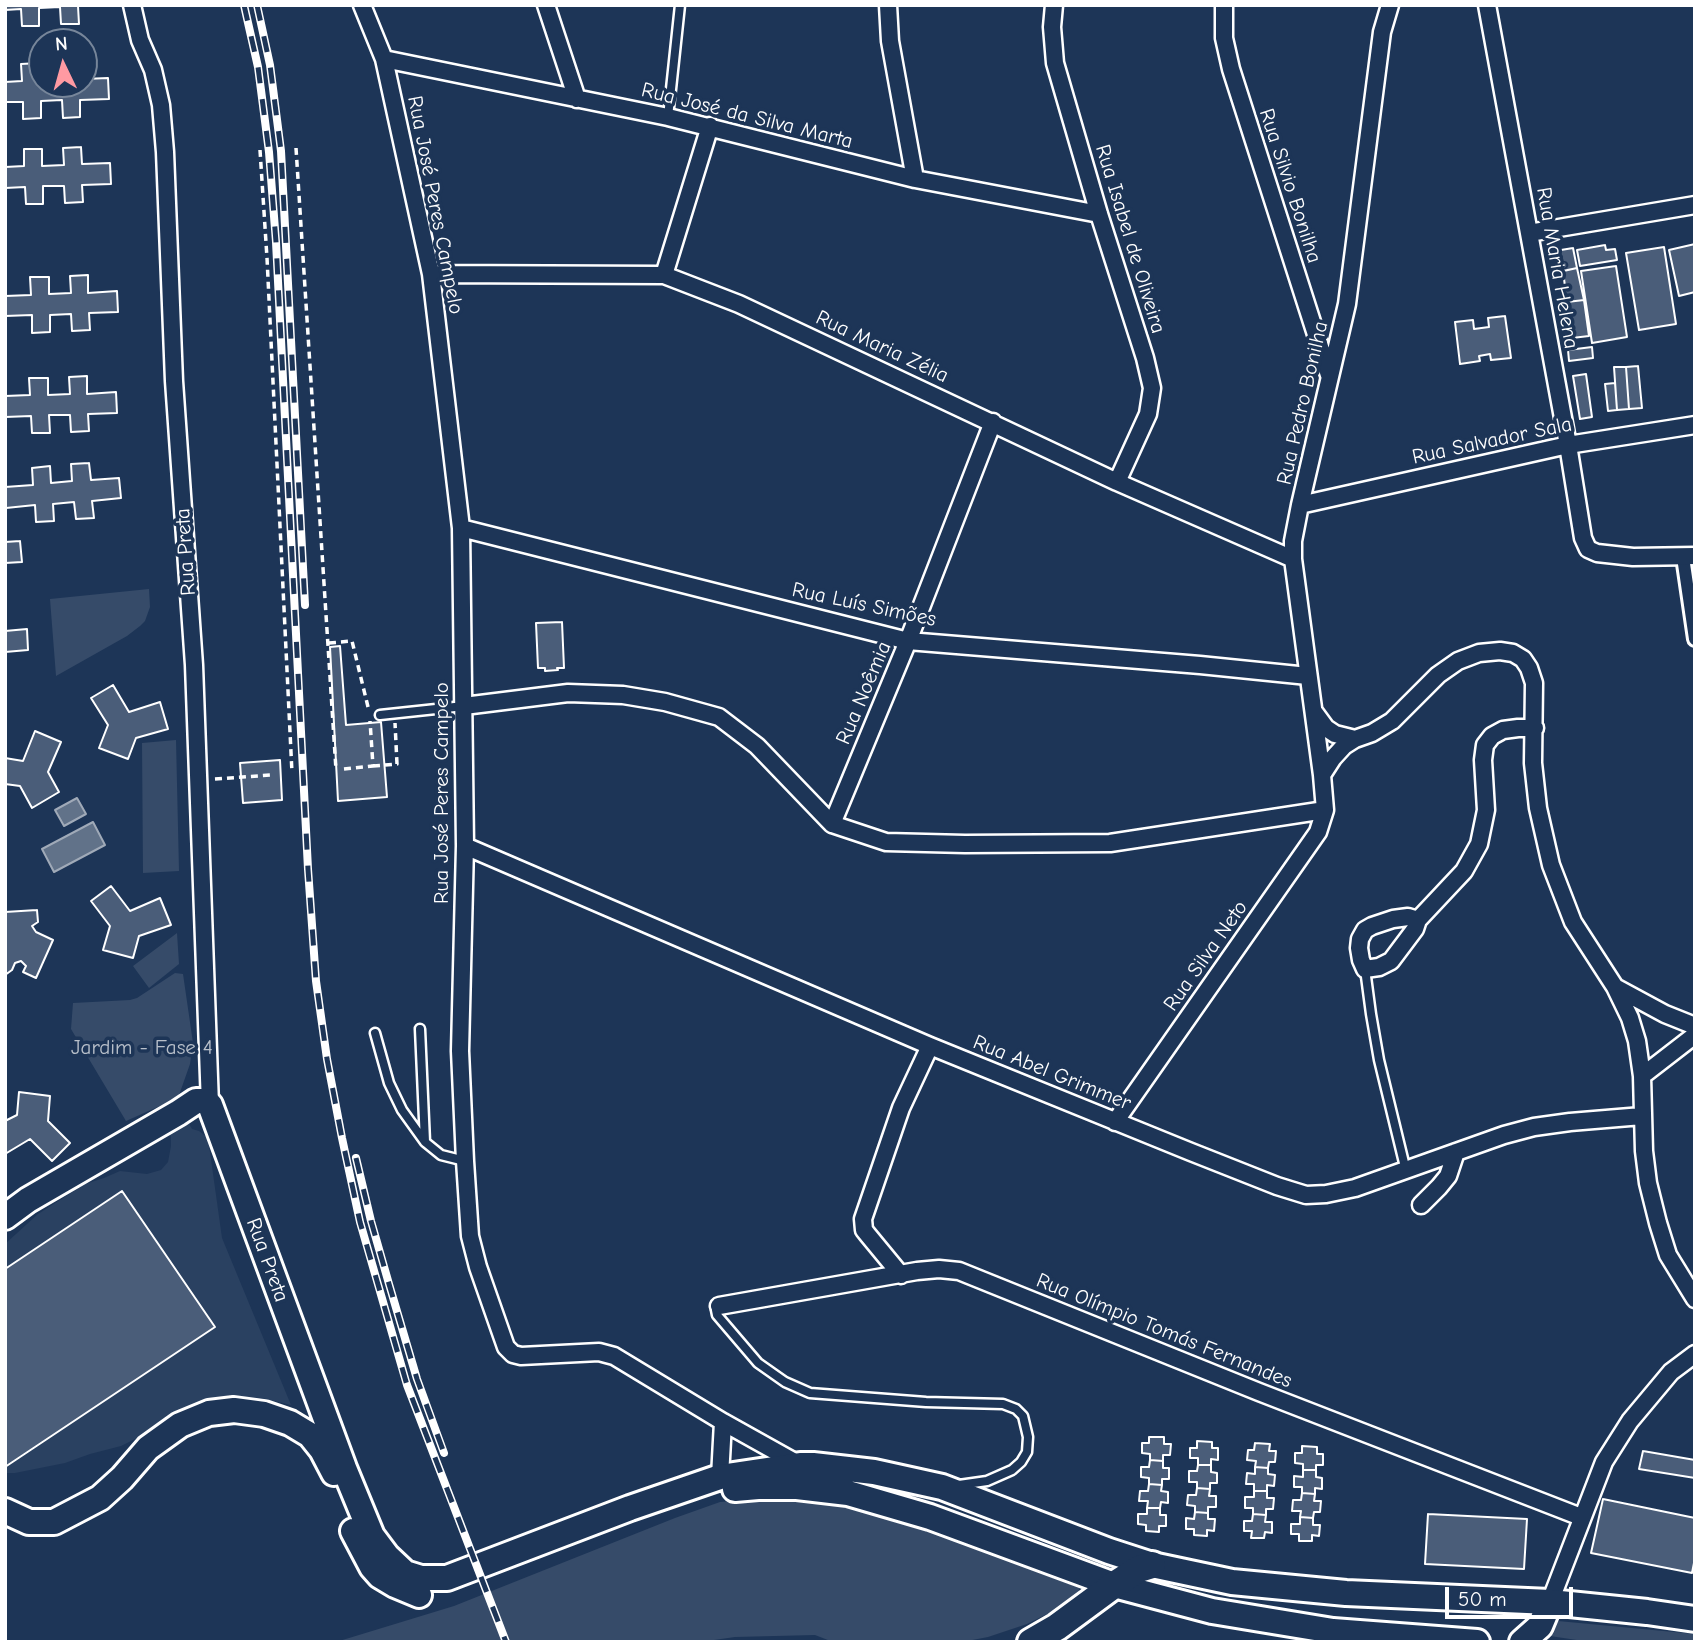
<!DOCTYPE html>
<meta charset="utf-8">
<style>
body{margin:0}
#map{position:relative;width:1700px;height:1647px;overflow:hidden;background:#1d3557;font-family:"Comic Neue",sans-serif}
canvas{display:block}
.frame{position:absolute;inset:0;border:7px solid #fff;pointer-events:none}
.north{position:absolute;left:28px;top:28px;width:70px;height:70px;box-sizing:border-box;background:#1d3557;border:2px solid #77869a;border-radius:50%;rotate:355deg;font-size:19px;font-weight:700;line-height:28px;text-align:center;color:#fff}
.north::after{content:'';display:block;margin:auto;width:24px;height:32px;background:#ff9aa2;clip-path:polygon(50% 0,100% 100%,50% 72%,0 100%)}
.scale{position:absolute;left:1445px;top:1587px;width:128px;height:32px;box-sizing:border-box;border:4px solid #fff;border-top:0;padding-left:9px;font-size:21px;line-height:24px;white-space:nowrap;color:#fff;-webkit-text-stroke:5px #1d3557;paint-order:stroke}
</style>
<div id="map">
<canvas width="1700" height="1647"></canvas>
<div class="frame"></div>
<div class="north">N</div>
<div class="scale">50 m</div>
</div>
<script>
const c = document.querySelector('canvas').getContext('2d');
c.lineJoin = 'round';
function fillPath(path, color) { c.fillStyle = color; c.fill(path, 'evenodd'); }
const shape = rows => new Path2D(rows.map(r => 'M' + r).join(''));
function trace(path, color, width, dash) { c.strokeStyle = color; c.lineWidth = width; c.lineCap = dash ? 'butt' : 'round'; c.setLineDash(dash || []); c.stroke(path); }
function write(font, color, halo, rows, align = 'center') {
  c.font = font + ' "Comic Neue",sans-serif'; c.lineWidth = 7; c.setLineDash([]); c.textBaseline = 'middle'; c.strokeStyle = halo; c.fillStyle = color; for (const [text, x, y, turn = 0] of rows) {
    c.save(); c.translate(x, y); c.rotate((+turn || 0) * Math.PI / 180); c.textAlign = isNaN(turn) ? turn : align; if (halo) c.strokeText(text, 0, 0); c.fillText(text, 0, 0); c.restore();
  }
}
const built = shape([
 [186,1118,192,1129,199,1131,208,1138,222,1238,291,1405,262,1398,227,1396,202,1401,170,1416,139,1437,121,1446,90,1454,65,1463,15,1473,5,1473,5,1244,38,1214,85,1184,104,1178,120,1171,147,1174,161,1170,168,1162,171,1146,171,1137,167,1127]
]);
const green = shape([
 [149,589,150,607,145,621,140,626,127,636,56,676,50,599],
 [176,740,179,871,143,873,142,743],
 [177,933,179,964,149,988,133,966],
 [175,973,183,974,193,1043,190,1064,178,1098,126,1121,71,1029,73,1003,130,1000,137,998],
 [783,1497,836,1501,879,1510,1079,1588,1079,1598,1027,1624,988,1637,962,1642,833,1642,815,1635,735,1637,700,1642,336,1642,454,1606,675,1518,720,1502],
 [1558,1621,1695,1634,1695,1642,1590,1642,1550,1636,1551,1625]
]);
const water = shape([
 [77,798,86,814,64,826,55,810,77,798],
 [93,822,105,845,54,872,42,849,93,822]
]);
const building = shape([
 [5,5,100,5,78,6,79,24,61,24,60,7,39,8,39,26,22,26,21,9,5,10,5,5],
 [39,63,40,80,42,80,42,84,84,84,84,79,108,78,109,99,80,100,80,117,63,118,62,100,41,101,41,118,23,119,23,102,5,102,5,82,22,81,21,64,39,63],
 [81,147,82,164,110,163,111,184,82,185,83,202,65,203,64,186,43,186,43,204,26,204,25,187,5,188,5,167,24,166,24,149,42,149,42,166,64,165,63,148,81,147],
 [1695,244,1695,292,1679,296,1669,250,1695,244],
 [1605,245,1606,250,1615,249,1617,260,1580,266,1577,250,1605,245],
 [1664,247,1676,324,1639,330,1626,253,1664,247],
 [1573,248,1577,268,1559,272,1555,251,1573,248],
 [1616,266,1627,337,1592,343,1581,271,1616,266],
 [1577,268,1584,300,1567,302,1563,271,1577,268],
 [88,275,88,293,117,291,118,312,89,313,90,330,72,331,71,314,50,315,50,332,32,333,32,315,5,316,5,296,31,295,30,277,49,277,49,294,71,293,70,276,88,275],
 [1584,300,1589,336,1572,338,1567,302,1584,300],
 [1505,316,1511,358,1491,360,1490,354,1479,356,1480,361,1460,364,1455,322,1473,320,1474,329,1489,327,1488,318,1505,316],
 [1592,347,1593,358,1569,361,1568,350,1592,347],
 [1638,366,1642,408,1629,409,1626,367,1638,366],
 [1614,367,1626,367,1629,409,1617,410,1614,367],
 [1586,374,1592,417,1580,419,1573,376,1586,374],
 [87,376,87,394,116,392,117,413,88,414,89,431,71,432,70,415,49,415,50,433,32,433,31,416,5,417,5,396,30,395,29,378,48,378,48,395,70,394,69,377,87,376],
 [1615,383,1617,410,1608,411,1605,384,1615,383],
 [89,463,91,480,119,478,121,498,92,501,94,518,76,519,74,502,53,504,54,521,36,522,35,505,6,508,5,487,33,485,32,468,50,466,51,483,72,481,71,464,89,463],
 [20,541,22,562,5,563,5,542,20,541],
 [562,622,564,668,557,668,558,670,545,671,545,668,538,668,536,623,562,622],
 [27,629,28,650,5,652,5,631,27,629],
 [340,646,346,725,381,722,387,797,338,801,330,647,340,646],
 [113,685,129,712,160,702,168,729,136,738,128,759,99,748,108,725,91,698,113,685],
 [35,731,61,742,48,772,59,792,32,808,20,786,5,784,5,758,23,761,35,731],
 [280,760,282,800,243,803,240,763,280,760],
 [111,886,130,911,160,898,171,925,139,936,133,958,103,950,110,926,91,901,111,886],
 [37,910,38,922,32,926,36,932,53,940,36,978,23,972,26,966,21,961,15,963,12,970,5,975,5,912,37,910],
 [19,1092,50,1096,48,1121,70,1143,52,1161,30,1139,5,1154,5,1121,17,1115,19,1092],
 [122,1191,215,1327,5,1467,5,1269,122,1191],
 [1149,1437,1164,1437,1164,1444,1171,1444,1170,1455,1163,1455,1163,1461,1150,1460,1150,1454,1142,1453,1142,1443,1149,1443,1149,1437],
 [1197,1441,1212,1442,1212,1448,1218,1448,1218,1460,1211,1459,1211,1465,1198,1465,1198,1458,1190,1458,1190,1448,1197,1448,1197,1441],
 [1255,1443,1270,1444,1269,1451,1276,1451,1275,1462,1269,1462,1268,1468,1255,1467,1256,1461,1247,1460,1248,1450,1254,1450,1255,1443],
 [1302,1446,1317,1447,1317,1454,1323,1454,1323,1465,1316,1465,1316,1470,1303,1470,1303,1464,1295,1463,1295,1453,1302,1453,1302,1446],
 [1643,1451,1695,1460,1695,1478,1639,1469,1643,1451],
 [1150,1460,1163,1461,1163,1468,1169,1468,1169,1479,1162,1479,1162,1485,1149,1484,1149,1478,1141,1477,1141,1467,1149,1467,1150,1460],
 [1198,1465,1211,1465,1211,1472,1217,1473,1217,1483,1210,1483,1210,1489,1197,1488,1197,1482,1189,1482,1189,1471,1197,1471,1198,1465],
 [1255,1467,1268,1468,1268,1474,1275,1475,1274,1486,1267,1485,1267,1491,1254,1491,1254,1484,1246,1484,1247,1473,1255,1474,1255,1467],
 [1303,1470,1316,1470,1316,1477,1322,1478,1322,1489,1315,1488,1315,1494,1302,1493,1302,1487,1294,1487,1294,1476,1303,1477,1303,1470],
 [1149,1484,1162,1485,1161,1491,1168,1492,1168,1503,1161,1502,1160,1508,1147,1508,1148,1501,1139,1501,1140,1491,1148,1491,1149,1484],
 [1197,1488,1210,1489,1209,1496,1216,1496,1216,1507,1208,1507,1208,1513,1195,1512,1195,1506,1187,1505,1188,1495,1196,1495,1197,1488],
 [1254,1491,1267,1491,1267,1498,1274,1498,1273,1509,1266,1509,1266,1515,1253,1514,1253,1508,1245,1508,1245,1497,1254,1497,1254,1491],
 [1302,1493,1315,1494,1314,1501,1321,1501,1320,1512,1314,1512,1313,1518,1300,1517,1301,1511,1292,1511,1293,1500,1301,1500,1302,1493],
 [1603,1499,1695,1518,1695,1558,1692,1573,1591,1553,1603,1499],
 [1147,1508,1160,1508,1160,1515,1166,1515,1166,1526,1159,1526,1159,1532,1146,1531,1146,1525,1138,1524,1138,1514,1147,1514,1147,1508],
 [1195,1512,1208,1513,1208,1519,1215,1519,1214,1531,1207,1530,1207,1536,1194,1535,1194,1529,1186,1529,1186,1518,1194,1519,1195,1512],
 [1253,1514,1266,1515,1265,1522,1272,1522,1272,1533,1265,1532,1264,1538,1251,1538,1252,1531,1244,1531,1244,1521,1252,1521,1253,1514],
 [1428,1514,1527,1519,1524,1569,1425,1564,1428,1514],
 [1300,1517,1313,1518,1313,1525,1320,1525,1319,1536,1312,1535,1312,1541,1299,1541,1299,1534,1291,1534,1291,1524,1300,1524,1300,1517]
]);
const path = shape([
 [296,148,336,770],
 [260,150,267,258,292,773],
 [329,643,352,641,369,711],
 [373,766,397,764,395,723],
 [344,769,373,766,370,721],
 [215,779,271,775]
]);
const service = shape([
 [668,117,680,5],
 [380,715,464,706],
 [1365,969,1371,1014,1379,1060,1406,1171],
 [420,1029,425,1142,441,1155,465,1161],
 [375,1033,389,1083,402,1110,425,1142],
 [719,1306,716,1310,717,1315,758,1363,785,1382,810,1393,926,1402,1003,1404,1016,1409,1023,1416,1028,1437,1027,1452,1021,1462,1012,1470,987,1481,959,1485]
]);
const pedestrian = shape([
 [1683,557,1695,639]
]);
const minor = shape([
 [132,5,140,40,153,70,161,105,165,152,174,381,194,665,210,1105],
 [362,5,384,59,431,274,461,528,465,846,460,1051,465,1161,470,1236,478,1267,506,1347,513,1354,521,1356,599,1352,614,1356,723,1422,800,1465],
 [546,5,577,99],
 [888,5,890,41,915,179],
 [1054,5,1052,27,1055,63,1099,214,1145,358,1152,388,1148,414,1117,482],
 [1224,5,1224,38,1231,69,1329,375],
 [1487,5,1568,445,1583,538,1588,549,1597,553,1633,557,1695,556],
 [384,59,668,117,915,179,1099,214],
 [1529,233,1695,205],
 [431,274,664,275,739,304,1117,482,1293,559],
 [664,275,710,126],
 [1300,505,1568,445,1695,425],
 [461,528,908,641,1200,665,1308,676],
 [464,706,568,693,623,695,665,702,719,717,757,746,832,824,886,842,965,844,1110,843,1325,810],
 [1315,713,1326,728,1335,734,1355,739],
 [1322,775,1333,758,1344,746,1355,739,1372,733,1392,721,1438,675,1458,661,1479,653,1500,651,1513,653,1523,659,1529,668,1534,683,1533,763,1538,808,1551,865,1573,922,1615,987,1630,1018,1637,1041,1642,1076,1644,1151,1648,1183,1658,1223,1668,1255,1695,1299],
 [832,824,908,641,993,422],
 [465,846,930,1046,1191,1152,1277,1186,1306,1195,1326,1194,1355,1188,1504,1135,1534,1127,1570,1122,1642,1116],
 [1418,920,1408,917,1393,919,1372,926,1365,930,1360,939,1359,948,1361,960,1365,969,1379,967,1391,961,1415,929,1418,920,1464,871,1479,844,1486,810,1483,760,1485,745,1492,736,1503,730,1518,728,1535,728],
 [1615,987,1665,1014,1695,1026],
 [1642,1076,1695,1035],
 [1115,1122,1318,832,1325,810,1322,775,1293,559,1293,541,1300,505,1347,304,1382,32,1390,5],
 [1421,1205,1439,1187,1448,1176,1456,1152],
 [901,1275,868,1235,864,1230,863,1219,901,1108,930,1046],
 [719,1306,917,1271,939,1269,959,1271,1259,1392,1581,1517],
 [720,1477,723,1422],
 [1550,1602,1604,1462,1630,1421,1671,1372,1695,1354]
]);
const primary = shape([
 [5,1217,28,1200,178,1113,196,1101,206,1101,210,1105,344,1468,372,1536,387,1556,405,1573,421,1578,447,1578,630,1508,720,1477,800,1465,813,1465,874,1472,942,1487,1109,1551,1152,1565,1232,1582,1346,1593,1550,1602,1647,1612,1695,1619],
 [735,1489,758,1487,797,1487,848,1493,930,1517,1114,1585,1212,1611,1333,1631,1477,1642],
 [5,1511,29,1522,54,1522,100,1498,122,1478,148,1448,180,1425,209,1413,234,1410,264,1414,290,1423,310,1435,322,1450,334,1473],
 [353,1531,372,1567,380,1576,395,1585,419,1595],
 [1522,1642,1540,1626,1550,1602]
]);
const trunk = shape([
 [1031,1642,1057,1627,1114,1585,1139,1569,1152,1565]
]);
const rail = shape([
 [244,5,258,67,269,152,276,242,308,869,316,981,327,1059,342,1138,360,1222,407,1385,506,1642],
 [257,5,270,65,281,151,305,605],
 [356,1158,371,1221,389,1284,417,1379,444,1453]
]);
const streetNames = [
 ["Rua José da Silva Marta",747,116,14],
 ["Rua Silvio Bonilha",1290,186,72],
 ["Rua José Peres Campelo",435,205,79],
 ["Rua Isabel de Oliveira",1130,239,73],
 ["Rua Maria Helena",1557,268,80],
 ["Rua Maria Zélia",882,347,25],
 ["Rua Pedro Bonilha",1303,403,-77],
 ["Rua Salvador Sala",1492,441,-12],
 ["Rua Preta",186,552,-94],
 ["Rua Luís Simões",864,605,12],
 ["Rua Noêmia",864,693,-67],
 ["Rua José Peres Campelo",442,793,-90],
 ["Rua Silva Neto",1206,956,-55],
 ["Rua Abel Grimmer",1052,1073,22],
 ["Rua Preta",267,1260,70],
 ["Rua Olímpio Tomás Fernandes",1164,1331,22]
];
const parkNames = [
 ["Jardim - Fase 4",142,1048]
];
fillPath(built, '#2a4161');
fillPath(green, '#364b69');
fillPath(water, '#617289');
trace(water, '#a0aab8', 2);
fillPath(building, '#4a5d79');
trace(building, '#fff', 2);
trace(service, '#fff', 13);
trace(pedestrian, '#fff', 18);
trace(minor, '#fff', 21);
trace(primary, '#fff', 30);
trace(trunk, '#fff', 32);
trace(path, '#fff', 3.5, [7, 5]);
trace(service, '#1d3557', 8);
trace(pedestrian, '#1d3557', 12);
trace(minor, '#1d3557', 16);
trace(primary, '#1d3557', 24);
trace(trunk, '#1d3557', 26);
trace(rail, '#fff', 8);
trace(rail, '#1d3557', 5, [16]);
write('21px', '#fff', '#1d3557', streetNames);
write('21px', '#b9c0ca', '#1d3557', parkNames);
</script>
